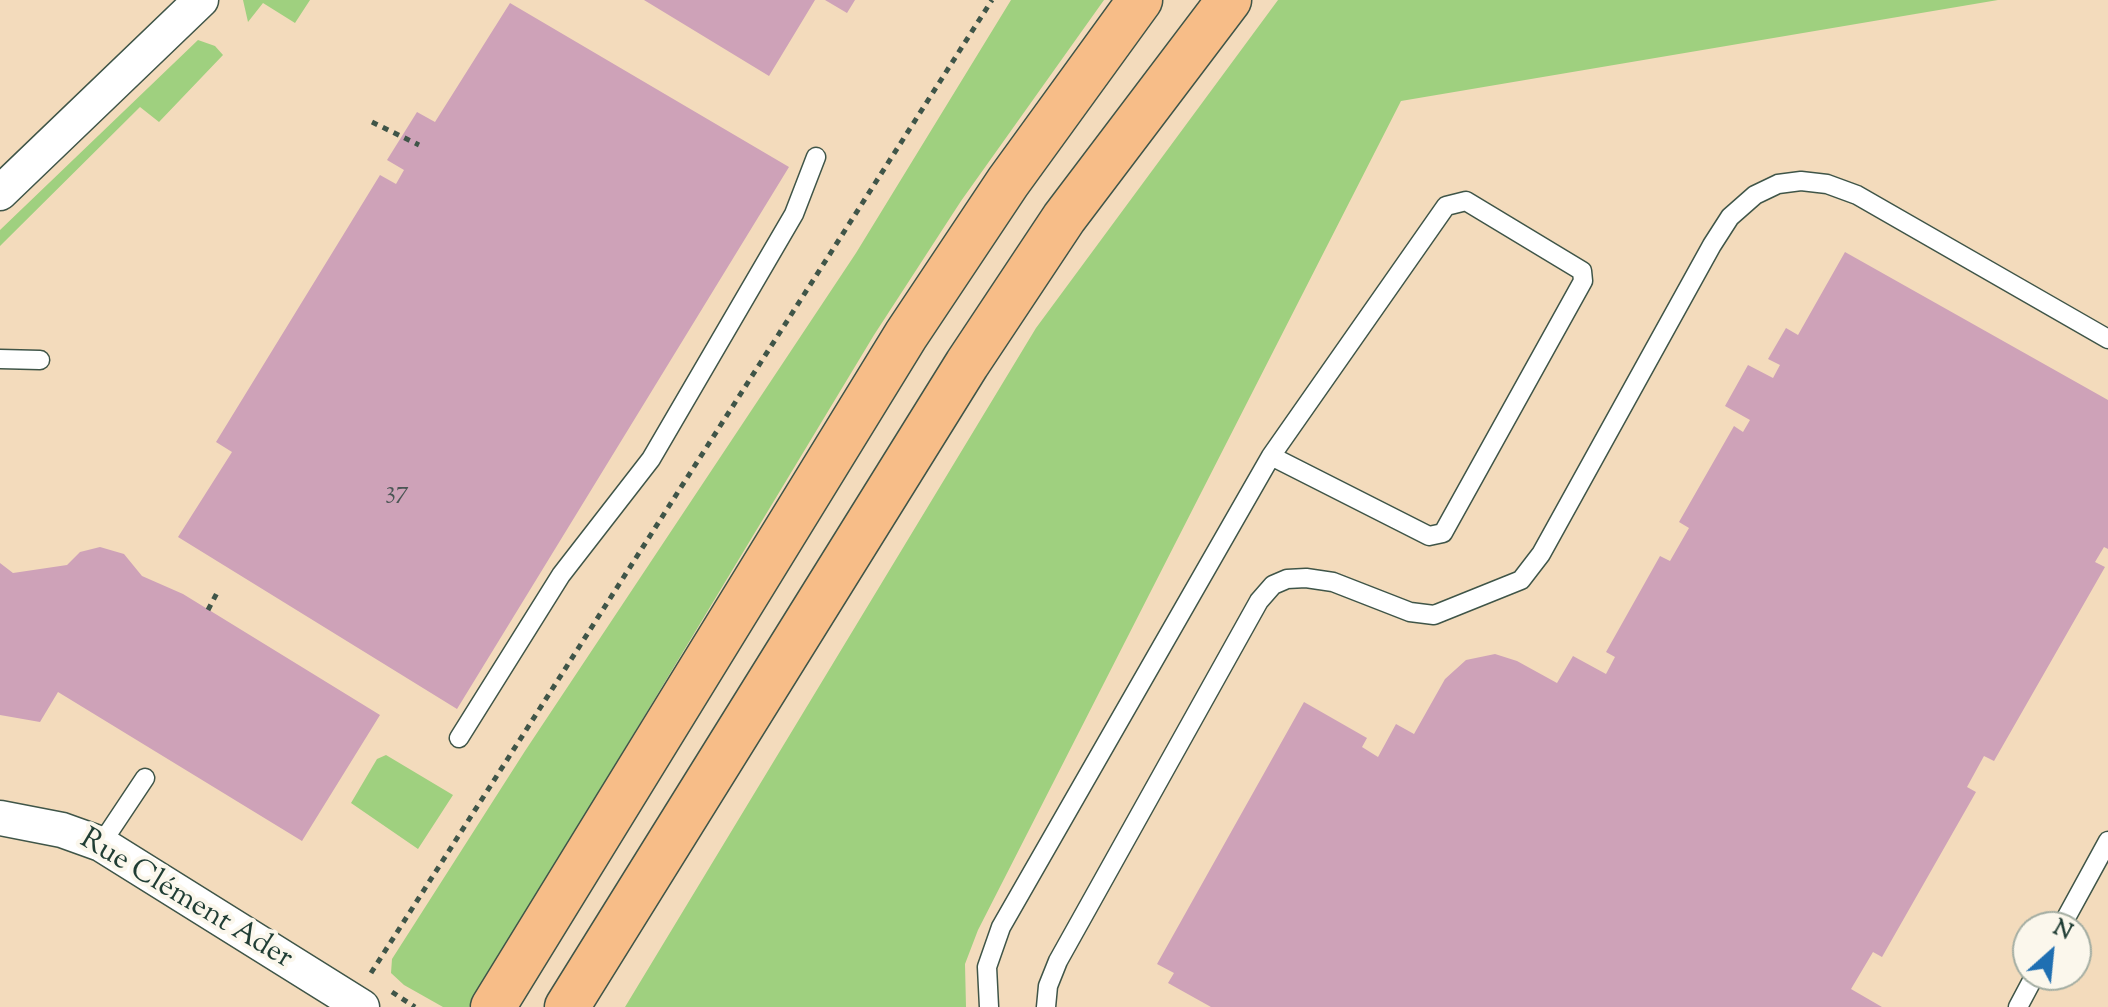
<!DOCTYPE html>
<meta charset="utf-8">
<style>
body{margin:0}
#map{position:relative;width:2108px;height:1007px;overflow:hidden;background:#f3dbbc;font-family:"Sorts Mill Goudy",serif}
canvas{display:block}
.north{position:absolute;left:2012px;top:911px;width:80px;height:80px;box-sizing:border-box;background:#fbf7ec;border:2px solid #a3ada2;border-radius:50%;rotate:27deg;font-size:22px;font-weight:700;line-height:32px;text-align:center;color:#1f3d34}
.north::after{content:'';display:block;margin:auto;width:28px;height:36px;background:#1f6fb2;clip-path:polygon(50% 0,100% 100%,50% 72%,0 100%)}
</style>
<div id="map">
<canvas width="2108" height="1007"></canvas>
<div class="north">N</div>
</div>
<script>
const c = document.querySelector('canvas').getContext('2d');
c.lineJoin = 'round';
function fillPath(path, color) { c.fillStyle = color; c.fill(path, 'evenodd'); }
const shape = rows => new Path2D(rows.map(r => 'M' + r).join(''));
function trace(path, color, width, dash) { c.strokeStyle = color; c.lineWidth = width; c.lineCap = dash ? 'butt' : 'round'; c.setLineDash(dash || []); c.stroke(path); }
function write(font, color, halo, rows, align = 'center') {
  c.font = font + ' "Sorts Mill Goudy",serif'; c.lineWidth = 8; c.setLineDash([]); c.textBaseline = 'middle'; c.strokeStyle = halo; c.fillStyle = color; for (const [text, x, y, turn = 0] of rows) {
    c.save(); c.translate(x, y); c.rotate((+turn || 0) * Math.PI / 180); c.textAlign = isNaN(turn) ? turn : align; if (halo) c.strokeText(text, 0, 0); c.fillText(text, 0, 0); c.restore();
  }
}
const green = shape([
 [243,0,310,0,295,23,263,3,248,22],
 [1011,0,1104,0,961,201,874,335,469,1007,443,1007,404,985,391,973,392,959,525,751,856,253],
 [1278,0,1998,0,1401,101,978,930,965,964,966,1007,625,1007,1036,328],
 [198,40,215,46,223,55,159,122,140,107,0,246,0,230],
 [386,755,453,795,418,849,351,803,377,759]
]);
const building = shape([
 [644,0,815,0,769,76],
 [825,0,855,0,847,13],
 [510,3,789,167,457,709,178,537,232,452,216,442,380,175,396,184,404,170,387,160,417,112,435,122],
 [1845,252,2108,400,2108,549,2104,547,2095,562,2105,567,1994,761,1984,756,1967,787,1976,792,1882,957,1873,952,1851,989,1882,1007,1211,1007,1168,983,1174,973,1157,964,1304,702,1367,738,1362,747,1378,757,1396,724,1414,734,1445,679,1466,660,1495,654,1517,661,1557,683,1573,656,1606,674,1615,657,1606,652,1660,556,1670,561,1689,528,1679,522,1734,426,1743,432,1750,420,1725,406,1748,365,1773,378,1780,365,1768,359,1786,328,1798,335],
 [100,547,124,554,142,576,183,594,380,715,302,841,58,692,40,722,0,715,0,563,13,573,67,565,80,552]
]);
const path = shape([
 [372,122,419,145],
 [208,610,219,589],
 [371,973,992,0],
 [392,992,415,1007]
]);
const lane = shape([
 [0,359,40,360],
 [459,738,561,575,651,459,794,214,816,157],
 [101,844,145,778],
 [2061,927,2108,841],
 [989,1007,987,967,1001,927,1271,456,1446,206,1466,201,1582,271,1583,281,1443,533,1429,536,1271,456],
 [1046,1007,1048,986,1058,961,1259,601,1273,585,1287,579,1306,578,1333,582,1410,612,1434,615,1521,580,1541,554,1712,245,1730,217,1755,195,1778,184,1801,181,1827,184,1857,195,2108,339],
 [2018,1007,2035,975]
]);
const street = shape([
 [0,193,201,0],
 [0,818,62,830,101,844,362,1007]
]);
const primary = shape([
 [493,1007,906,335,1008,182,1140,0],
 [567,1007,967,364,1064,218,1229,0]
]);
const numberNames = [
 ["37",397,494]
];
const streetNames = [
 ["Rue Clément Ader",185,901,31]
];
fillPath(green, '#9fd07f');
fillPath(building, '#cea2b8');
trace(lane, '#3f5548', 21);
trace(street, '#3f5548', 37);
trace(primary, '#3f5548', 47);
trace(path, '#3f5548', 5, [6, 6]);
trace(lane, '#fff', 18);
trace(street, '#fff', 34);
trace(primary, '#f7bd88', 44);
write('26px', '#4b5655', null, numberNames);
write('30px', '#1f3d34', '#fbf7ec', streetNames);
</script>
